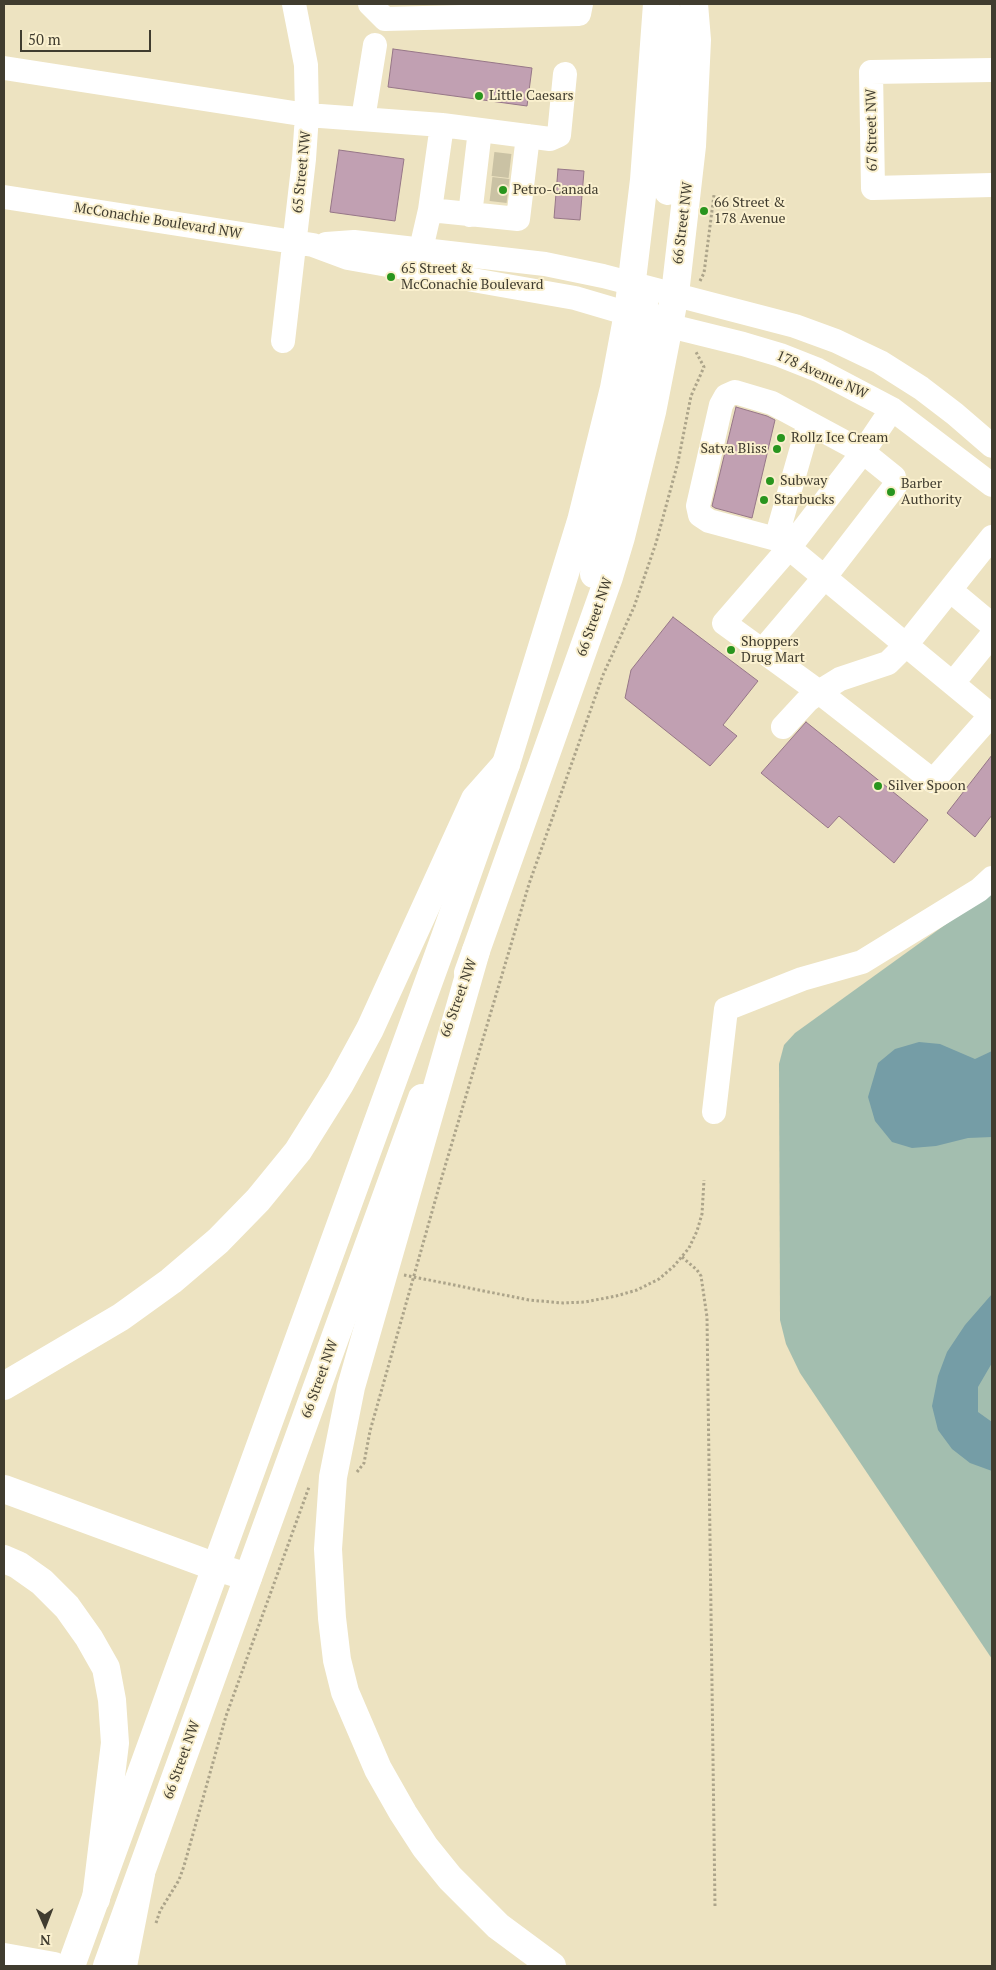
<!DOCTYPE html>
<style>
body{margin:0}
#map{position:relative;width:996px;height:1970px;overflow:hidden;background:#ede3c1;font-family:"PT Serif",serif}
canvas{display:block}
.frame{position:absolute;inset:0;border:5px solid #403c2f;pointer-events:none}
.north{position:absolute;left:20px;top:1900px;width:50px;height:50px;-webkit-text-stroke:4px #faf0ce;paint-order:stroke;rotate:179deg;font-size:14px;font-weight:700;line-height:20px;text-align:center;color:#403c2f}
.north::after{content:'';display:block;margin:auto;width:18px;height:22px;background:#403c2f;clip-path:polygon(50% 0,100% 100%,50% 72%,0 100%)}
.scale{position:absolute;left:20px;top:30px;width:131px;height:22px;box-sizing:border-box;border:2px solid #403c2f;border-top:0;padding-left:6px;font-size:15px;line-height:18px;white-space:nowrap;color:#403c2f;-webkit-text-stroke:4px #faf0ce;paint-order:stroke}
</style>
<div id="map">
<canvas width="996" height="1970"></canvas>
<div class="frame"></div>
<div class="north">N</div>
<div class="scale">50 m</div>
</div>
<script>
const c = document.querySelector('canvas').getContext('2d');
c.lineJoin = 'round';
function fillPath(path, color) { c.fillStyle = color; c.fill(path, 'evenodd'); }
const shape = rows => new Path2D(rows.map(r => 'M' + r).join(''));
function trace(path, color, width, dash) { c.strokeStyle = color; c.lineWidth = width; c.lineCap = dash ? 'butt' : 'round'; c.setLineDash(dash || []); c.stroke(path); }
function write(font, color, halo, rows, align = 'center') {
  c.font = font + ' "PT Serif",serif'; c.lineWidth = 4; c.setLineDash([]); c.textBaseline = 'middle'; c.strokeStyle = halo; c.fillStyle = color; for (const [text, x, y, turn = 0] of rows) {
    c.save(); c.translate(x, y); c.rotate((+turn || 0) * Math.PI / 180); c.textAlign = isNaN(turn) ? turn : align; if (halo) c.strokeText(text, 0, 0); c.fillText(text, 0, 0); c.restore();
  }
}
const green = shape([
 [992,891,992,1659,800,1373,786,1344,780,1320,779,1064,784,1045,795,1033]
]);
const water = shape([
 [919,1042,940,1044,975,1059,992,1051,992,1137,968,1138,936,1146,912,1148,892,1142,875,1121,868,1097,878,1063,895,1049],
 [992,1294,992,1363,978,1387,978,1412,992,1422,992,1471,970,1463,952,1449,938,1430,932,1406,938,1376,947,1352,965,1325]
]);
const building = shape([
 [393,49,532,68,527,106,388,87,393,49],
 [339,150,404,159,395,221,330,212,339,150],
 [558,169,584,171,580,220,554,218,558,169],
 [736,407,767,416,775,420,752,518,715,508,712,506,736,407],
 [673,617,758,681,723,725,737,736,710,766,625,698,631,670,673,617],
 [806,722,928,820,894,863,839,816,828,828,761,773,806,722],
 [992,755,992,815,975,837,947,813,992,755]
]);
const minorTunnel = shape([
 [493,164,510,166],
 [491,189,508,191]
]);
const path = shape([
 [700,281,704,273,714,195],
 [682,1257,697,1270,701,1276,707,1317,715,1907],
 [404,1275,529,1300,563,1303,585,1302,616,1296,637,1290,659,1279,674,1266,689,1248,697,1231,702,1214,704,1180],
 [357,1472,364,1463,370,1431,441,1180,529,884,603,675,634,607,656,543,678,462,691,396,704,367,696,352],
 [156,1923,160,1911,179,1880,184,1866,226,1716,309,1487]
]);
const minor = shape([
 [370,4,385,19,579,14,581,4],
 [4,68,307,115,442,125,550,139,559,135,565,74],
 [992,70,871,72,873,188,992,185],
 [363,119,375,45],
 [4,197,313,245,348,258,575,298,670,326,743,344,780,355,818,370,892,409,992,485],
 [430,210,518,219,528,136],
 [470,215,480,130],
 [326,244,354,242,545,264,603,276,795,326,836,341,880,362,921,388,955,414,992,446],
 [421,249,430,210,442,125],
 [283,341,304,159,307,115,306,65,294,4],
 [992,537,906,645,992,716],
 [776,539,809,423],
 [950,590,992,625],
 [762,651,824,578,895,486,894,477,863,452,772,403,735,392,726,396,721,405,698,506,700,515,709,521,776,539,789,548,863,452,892,409],
 [953,683,992,635],
 [783,727,807,701,819,692,724,623,789,548,906,645,888,663,840,679,819,692,933,781,992,714],
 [714,1112,726,1009,802,979,862,962,979,890,992,878]
]);
const major = shape([
 [666,8,675,46,677,66,676,118,668,191],
 [594,574,641,350,646,319,644,302,639,292,632,284],
 [468,973,609,577,621,537,652,412,675,294,692,146,697,40,694,4],
 [71,1966,445,937,506,764,581,521,614,388,628,313,644,180,657,4],
 [107,1966,422,1098]
]);
const highway = shape([
 [476,951,351,1387,333,1477,328,1549,332,1618,337,1660,345,1692,378,1769,403,1813,425,1847,450,1878,498,1926,552,1966],
 [4,1386,121,1317,171,1281,218,1241,258,1200,298,1151,340,1084,370,1029,475,799,506,764],
 [4,1489,216,1567,248,1577],
 [4,1559,18,1565,42,1582,67,1607,89,1638,106,1668,112,1700,115,1743,96,1899],
 [4,1957,54,1966],
 [123,1966,141,1874]
]);
const markers = [
 [479,96,5,"#29951e"],
 [503,190,5,"#29951e"],
 [704,211,5,"#29951e"],
 [391,277,5,"#29951e"],
 [781,438,5,"#29951e"],
 [777,449,5,"#29951e"],
 [770,481,5,"#29951e"],
 [891,492,5,"#29951e"],
 [764,500,5,"#29951e"],
 [731,650,5,"#29951e"],
 [878,786,5,"#29951e"]
];
const poiNames = [
 ["Little Caesars",489,96],
 ["Petro-Canada",513,190],
 ["66 Street &",714,203],
 ["178 Avenue",714,219],
 ["65 Street &",401,269],
 ["McConachie Boulevard",401,285],
 ["Rollz Ice Cream",791,438],
 ["Satva Bliss",767,449,"right"],
 ["Subway",780,481],
 ["Barber",901,484],
 ["Authority",901,500],
 ["Starbucks",774,500],
 ["Shoppers",741,642],
 ["Drug Mart",741,658],
 ["Silver Spoon",888,786]
];
const streetNames = [
 ["67 Street NW",872,130,-91],
 ["65 Street NW",302,172,-84],
 ["McConachie Boulevard NW",158,221,9],
 ["66 Street NW",683,223,-83],
 ["178 Avenue NW",822,375,24],
 ["66 Street NW",595,617,-71],
 ["66 Street NW",459,998,-70],
 ["66 Street NW",320,1379,-70],
 ["66 Street NW",182,1760,-70]
];
fillPath(green, '#a3beaf');
fillPath(water, '#759da6');
fillPath(building, '#c1a0b2');
trace(building, '#967687', 1);
trace(minorTunnel, '#cac2a4', 24, [24, 12]);
trace(path, '#aca48a', 3, [2.5, 2.5]);
trace(minor, '#fff', 24);
trace(major, '#fff', 28);
trace(highway, '#fff', 28);
for (const [x, y, r, color] of markers) { const dot = new Path2D(); dot.arc(x, y, r, 0, 2 * Math.PI); c.fillStyle = color; c.fill(dot); trace(dot, '#faf0ce', 2); }
write('14px', '#403c2f', '#faf0ce', poiNames, 'left');
write('14px', '#403c2f', '#faf0ce', streetNames);
</script>
